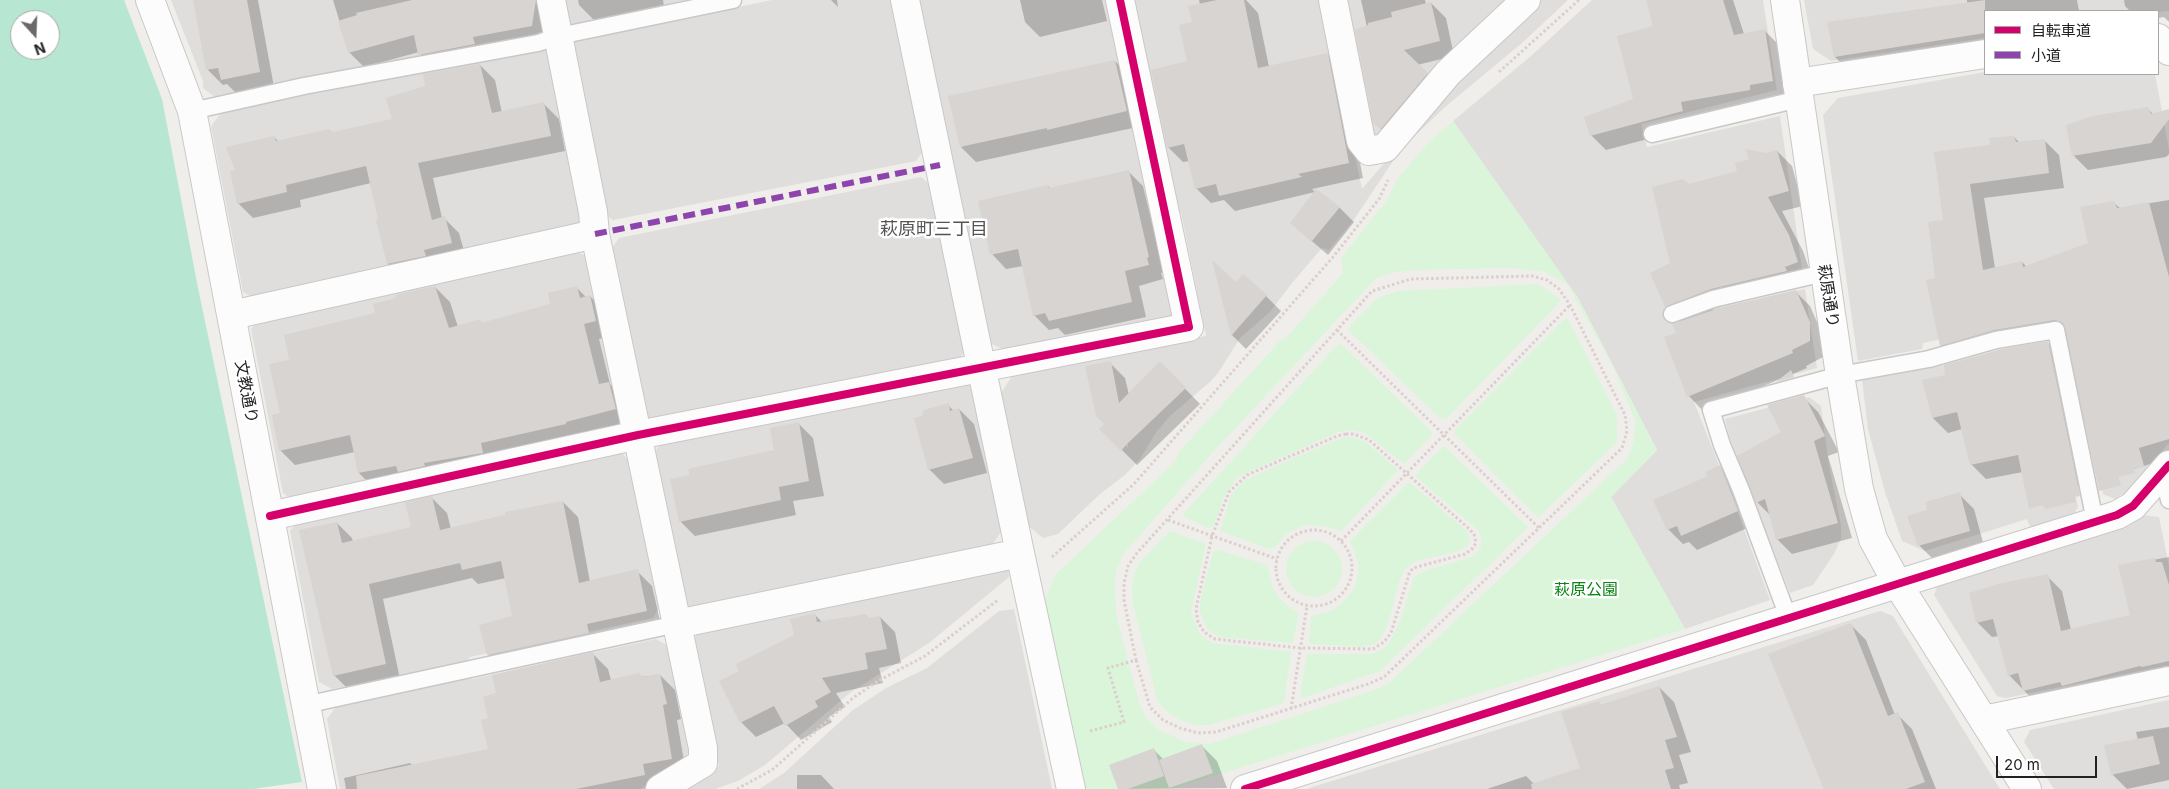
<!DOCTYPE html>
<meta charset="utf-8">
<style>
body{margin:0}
#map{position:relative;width:2169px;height:789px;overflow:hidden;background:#f0eeeb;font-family:Inter,"Noto Sans JP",sans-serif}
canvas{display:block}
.legend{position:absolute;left:1984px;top:10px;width:175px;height:65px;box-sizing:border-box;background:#fff;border:1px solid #a7a7a7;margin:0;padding:6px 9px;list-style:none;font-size:15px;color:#222}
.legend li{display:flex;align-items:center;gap:10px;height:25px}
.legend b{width:25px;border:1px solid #a7a7a7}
.north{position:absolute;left:10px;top:10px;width:50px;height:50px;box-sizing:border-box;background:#fff;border:1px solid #a7a7a7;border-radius:50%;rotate:160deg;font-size:14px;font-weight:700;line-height:20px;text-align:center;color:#222}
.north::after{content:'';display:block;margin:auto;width:18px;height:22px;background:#6a6968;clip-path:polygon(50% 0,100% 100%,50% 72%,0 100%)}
.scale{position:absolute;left:1996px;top:756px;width:101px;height:22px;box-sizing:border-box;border:2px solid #222;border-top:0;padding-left:6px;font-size:15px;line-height:18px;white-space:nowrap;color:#222;-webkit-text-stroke:4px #fff;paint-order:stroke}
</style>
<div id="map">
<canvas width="2169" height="789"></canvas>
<ul class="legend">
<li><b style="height:6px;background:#d6006c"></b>自転車道</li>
<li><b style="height:6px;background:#8e44ad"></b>小道</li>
</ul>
<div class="north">N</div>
<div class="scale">20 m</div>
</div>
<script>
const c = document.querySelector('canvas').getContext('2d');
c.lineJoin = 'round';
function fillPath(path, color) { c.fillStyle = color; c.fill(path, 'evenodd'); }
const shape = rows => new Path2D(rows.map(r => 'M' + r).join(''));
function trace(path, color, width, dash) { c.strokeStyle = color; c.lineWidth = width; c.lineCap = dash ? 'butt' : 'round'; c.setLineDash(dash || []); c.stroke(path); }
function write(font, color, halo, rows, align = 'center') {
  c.font = font + ' Inter,"Noto Sans JP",sans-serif'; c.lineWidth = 5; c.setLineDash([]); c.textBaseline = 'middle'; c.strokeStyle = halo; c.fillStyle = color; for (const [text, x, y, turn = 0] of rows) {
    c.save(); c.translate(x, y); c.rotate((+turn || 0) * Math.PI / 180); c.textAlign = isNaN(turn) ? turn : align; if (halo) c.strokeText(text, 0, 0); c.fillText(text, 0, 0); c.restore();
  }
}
const residential = shape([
 [171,0,543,0,544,33,304,77,216,98,203,88,203,81],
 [560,0,686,0,572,24,563,15],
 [772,0,893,0,924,150,916,161,613,220,602,212,570,50,576,40],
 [920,0,1106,0,1176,317,1006,351,988,342],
 [1132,0,1323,0,1362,189,1456,80,1539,0,1568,0,1522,43,1445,107,1401,149,1353,221,1329,250,1322,248,1292,283,1270,312,1240,338,1218,373,1210,382,1170,416,1155,434,1140,459,1125,475,1100,494,1058,534,1043,538,1026,524,1000,394,1013,375,1206,336,1181,213,1176,212],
 [1342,0,1512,0,1382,138,1370,134],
 [1592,0,1763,0,1777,90,1641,124,1647,147,1780,116,1802,269,1710,290,1667,305,1674,323,1719,307,1805,289,1817,368,1694,402,1740,518,1770,600,1685,629,1611,497,1657,450,1578,298,1453,121,1531,56],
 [1804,0,2169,0,2169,11,2158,12,1985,11,1985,38,1831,61,1813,49],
 [547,50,586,215,577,230,257,300,243,292,211,126,221,113,309,94],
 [1985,72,1985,74,2155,74,2169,149,2169,443,2129,490,2115,499,2103,494,2065,308,1990,329,1923,343,1922,349,1858,361,1823,115,1838,98],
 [921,177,932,186,966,348,957,363,660,425,644,416,610,251,619,238],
 [575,251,588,257,622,418,614,430,294,501,283,493,251,329,260,317],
 [2044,341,2078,507,2074,514,2030,527,2027,519,1925,551,1902,541,1885,492,1868,429,1862,380,1992,357,1999,348],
 [962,379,973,384,1003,529,988,551,696,612,684,603,653,455,662,441],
 [1809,397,1821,406,1829,466,1841,525,1841,539,1834,554,1813,585,1790,593,1730,438,1725,419],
 [622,453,632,464,661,605,653,618,470,657,467,661,332,689,319,682,290,531,300,518,433,493],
 [2141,515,2159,517,2169,566,2169,665,2006,698,1997,696,1934,595,1938,584,2117,529,2126,526],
 [1008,566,1009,577,929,643,851,692,765,765,738,781,715,789,679,789,719,766,693,641,700,629],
 [1014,609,1052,789,759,789,784,773,853,710,886,688,927,668,999,611],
 [1880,611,1893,616,2000,789,1306,789],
 [656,639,670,647,692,747,681,765,640,789,340,789,327,719,336,707,467,675,472,679],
 [2169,700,2169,789,2054,789,2024,742,2030,730]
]);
const park = shape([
 [1453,121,1578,298,1657,450,1611,497,1685,629,1172,789,1083,789,1045,600,1055,575,1176,461,1178,453,1280,341,1286,338,1343,273,1341,258,1387,200,1397,179,1429,142],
 [1509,268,1543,271,1567,284,1613,367,1636,422,1633,444,1628,458,1388,684,1372,691,1210,744,1186,742,1159,730,1145,716,1140,706,1116,614,1115,581,1117,567,1125,552,1214,451,1376,278,1395,272,1417,270],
 [1538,284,1559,298,1561,301,1446,419,1441,419,1347,329,1377,298,1399,291],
 [1564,319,1568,319,1615,411,1617,418,1617,442,1538,518,1455,434,1455,430],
 [1341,344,1432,432,1431,436,1404,464,1365,433,1351,430,1338,432,1238,477,1226,493,1213,527,1209,528,1184,517,1184,513,1337,345],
 [1345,437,1356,438,1367,443,1398,470,1341,531,1326,526,1304,525,1286,534,1275,547,1269,549,1220,531,1231,495,1244,481,1289,460],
 [1444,446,1528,527,1380,671,1303,698,1300,694,1307,654,1371,654,1383,649,1389,644,1400,621,1414,577,1425,571,1472,557,1481,548,1481,537,1478,530,1416,477,1416,474],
 [1409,482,1467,531,1470,539,1469,543,1466,547,1456,552,1416,561,1404,570,1399,582,1388,624,1382,637,1375,644,1362,647,1311,644,1309,641,1311,616,1331,611,1340,605,1355,588,1359,566,1350,541],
 [1170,531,1206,544,1191,613,1200,634,1212,643,1291,652,1284,702,1281,704,1209,725,1196,725,1180,720,1166,711,1158,702,1133,604,1132,591,1134,574,1139,563],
 '1286 569a28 28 0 1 1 56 0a28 28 0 1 1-56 0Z',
 [1218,550,1267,565,1274,591,1288,607,1299,613,1293,641,1291,643,1219,637,1207,629,1200,612,1200,603,1213,552]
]);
const pitch = shape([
 [0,0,124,0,162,99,198,288,302,782,253,789,0,789],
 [20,20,50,20,50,50,20,50]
]);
const shadow = shape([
 [195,0,258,0,274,87,237,94,227,84,223,85,208,70],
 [333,0,553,0,547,41,434,69,419,52,364,67,349,52],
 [578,0,663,0,664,6,594,20,579,5],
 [831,0,837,0,838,7],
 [1020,0,1102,0,1107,21,1040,37,1025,22],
 [1199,0,1246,0,1258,13,1269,67,1327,54,1342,69,1363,178,1312,189,1315,192,1235,211,1224,200,1211,203,1196,188,1190,161,1183,162,1168,147,1188,62,1193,23,1200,5],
 [1361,0,1425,0,1426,5,1431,3,1446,18,1454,56,1417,65,1442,89,1390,138,1374,122,1367,27],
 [1647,0,1733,0,1744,34,1765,31,1780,46,1788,95,1697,126,1606,150,1591,135,1634,100,1655,27],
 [1967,0,2077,0,2079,11,1985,11,1985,51,1850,72,1835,57,1967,4],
 [2124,0,2169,0,2169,22,2164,17,2158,18,2158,11,2130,11,2125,6],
 [1115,61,1130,76,1142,126,976,162,961,147],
 [480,65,495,80,502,113,544,104,559,119,565,151,433,178,442,218,444,218,459,233,466,258,403,279,388,264,371,183,300,200,301,207,253,218,238,203,236,171,274,137,278,141,333,134,393,120,427,87],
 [2148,109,2154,115,2169,110,2169,154,2166,157,2088,170,2073,155],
 [2014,137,2020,143,2044,140,2059,155,2064,188,1984,198,1995,268,2022,262,2027,267,2089,244,2114,203,2120,208,2169,200,2169,458,2109,477,2067,335,2010,345,1956,360,1941,345,1937,279,1944,221,1991,146],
 [1777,151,1792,166,1803,206,1782,211,1803,251,1812,277,1713,309,1713,310,1795,291,1810,306,1824,338,1825,356,1806,366,1807,368,1703,411,1689,396,1678,334,1681,322,1666,306,1671,264,1689,185,1738,172,1766,155],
 [1128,171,1143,186,1164,272,1161,273,1163,279,1139,286,1146,317,1065,335,1058,328,1049,330,1034,315,1023,266,1006,269,992,254,1048,186,1051,189],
 [1339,207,1354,222,1328,255,1291,223],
 [1236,284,1266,296,1281,311,1246,349,1232,335],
 [435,287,450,302,458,327,480,321,483,324,552,304,576,287,586,297,590,296,604,311,611,336,599,339,610,384,623,398,630,424,374,488,359,473,355,452,295,465,280,450,281,414,290,361,377,314],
 [2048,343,2063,358,2088,484,2040,499,2023,472,1986,479,1971,464,1962,429,1948,433,1933,418,1947,376],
 [1110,363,1125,378,1129,395,1160,363,1200,404,1137,465,1101,429,1105,424],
 [1803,397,1818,412,1839,452,1828,456,1852,538,1792,554,1777,539,1771,516,1757,502],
 [948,405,954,411,959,409,974,424,987,473,944,484,929,469],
 [798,423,813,438,824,496,793,501,796,515,695,536,680,521,776,451],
 [1719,466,1734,481,1752,526,1697,550,1689,542,1683,544,1668,529],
 [1959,494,1974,509,1984,546,1934,560,1919,545,1928,510],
 [432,498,447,513,451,529,563,502,578,517,590,582,637,571,652,586,661,625,503,670,488,655,514,617,506,578,478,584,472,578,383,599,400,679,349,690,334,675,337,523,352,538,353,542,412,528],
 [2169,557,2169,679,2039,706,2009,675,1999,636,1992,637,1977,622,2047,576,2062,591,2071,630,2131,616,2119,566],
 [815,615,823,623,866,615,869,619,880,617,895,632,901,663,879,668,883,683,836,693,845,707,829,717,832,722,801,740,785,723,756,737,741,722,741,671,795,636],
 [1851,625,1866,640,1895,715,1897,714,1912,729,1936,789,1825,789],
 [593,654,608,669,611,680,660,675,675,690,681,719,677,720,686,773,659,789,346,789,344,778,410,763,413,766,490,750,490,719,498,694],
 [1659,687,1674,702,1691,752,1679,755,1688,783,1679,785,1680,789,1487,789,1526,776,1534,784,1582,768,1598,702,1602,706],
 [2169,727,2169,780,2127,789,2112,774,2138,740,2136,732],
 [1202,746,1217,761,1227,788,1119,789,1154,750,1164,760],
 [797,775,821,775,834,789,797,789]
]);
const building = shape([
 [193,0,247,0,260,72,221,80,218,68,206,70],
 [412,0,536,0,532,26,473,37,475,44,418,55,414,35,348,53,338,21,357,15,356,13],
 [1217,0,1244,0,1258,68,1328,53,1349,163,1298,174,1302,177,1219,196,1216,184,1195,189,1184,144,1167,148,1151,70,1187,61,1179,25,1192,22,1188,6],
 [1646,0,1723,0,1734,35,1765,29,1773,81,1750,85,1750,90,1681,102,1683,111,1590,136,1584,117,1633,99,1617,36,1653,26],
 [1985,0,1985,33,1834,57,1827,22],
 [1431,2,1440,41,1404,50,1428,73,1381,129,1373,123,1355,30,1368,25,1368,23,1392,17,1391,12],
 [1115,60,1127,111,1047,130,1047,128,960,147,948,96],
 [480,64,492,113,544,102,551,136,418,163,432,220,445,216,452,243,424,250,426,256,387,264,376,220,378,219,366,166,286,185,287,192,237,204,230,171,235,170,226,147,274,136,276,141,329,129,333,132,392,119,386,98,425,86,423,74],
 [2148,107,2151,114,2169,109,2169,119,2151,143,2072,156,2066,125,2093,116],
 [2014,136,2016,142,2045,139,2049,173,1970,184,1983,270,2022,261,2023,267,2088,243,2080,207,2114,201,2117,208,2149,202,2169,277,2169,439,2139,448,2144,466,2134,469,2135,473,2118,477,2121,485,2099,491,2063,323,2054,320,1994,330,1940,346,1926,280,1935,278,1928,222,1943,220,1934,152,1990,145,1989,138],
 [1745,149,1766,153,1777,150,1789,191,1768,197,1789,235,1798,262,1785,267,1787,271,1711,289,1665,307,1650,273,1670,263,1652,187,1683,179,1689,184,1737,171,1735,163,1749,159],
 [1129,170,1149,257,1147,258,1149,265,1125,271,1132,302,1049,321,1045,313,1033,316,1018,249,990,255,978,201,1048,185,1049,188],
 [1316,189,1340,207,1312,241,1290,223],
 [1212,260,1236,282,1243,274,1267,295,1231,336],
 [435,286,449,328,481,319,481,323,550,304,548,293,577,286,580,298,590,295,596,321,584,324,599,384,609,382,616,409,566,422,566,424,481,443,483,453,424,463,425,466,398,472,396,466,358,473,350,435,279,451,272,415,280,413,269,364,289,360,284,335,375,313,373,304,396,298,395,295],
 [1796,290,1810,322,1810,341,1792,350,1793,353,1687,397,1664,337,1676,333,1672,324,1716,309],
 [2048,341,2080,496,2075,497,2076,502,2046,509,2042,505,2029,509,2018,455,1970,465,1957,412,1932,418,1922,380,1945,375,1944,365,1998,350],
 [1111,361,1119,403,1160,361,1186,388,1127,444,1128,447,1126,445,1121,451,1099,429,1104,424,1096,416,1085,366],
 [1791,370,1794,377,1776,382],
 [1804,395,1825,436,1814,441,1838,523,1776,540,1765,499,1756,503,1737,456,1781,432,1767,405],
 [949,403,950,411,959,408,973,458,928,470,914,418,922,416,924,410],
 [799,422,809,481,779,487,781,500,679,522,670,479,690,475,688,469,774,450,770,428],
 [1720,465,1738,511,1681,536,1677,526,1667,530,1653,500,1708,476,1705,472],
 [1960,492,1970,531,1918,546,1907,516,1927,510,1926,502],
 [432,496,440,530,505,515,505,512,563,501,579,583,638,569,647,611,587,624,589,633,487,655,479,625,512,616,501,561,462,570,460,563,369,584,386,664,333,676,299,530,337,522,342,543,411,527,405,502],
 [2155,558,2156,562,2162,562,2169,585,2169,661,2142,667,2140,666,2062,686,2060,682,2023,691,2018,673,2008,676,1993,619,1976,623,1969,593,2002,583,2048,574,2061,631,2130,615,2118,565],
 [815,613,817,622,866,614,868,618,880,616,887,649,865,653,868,669,822,678,831,692,815,701,818,707,785,726,774,706,740,723,719,681,739,671,736,664,794,635,790,619],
 [1851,623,1888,716,1898,712,1925,782,1906,789,1824,789,1768,654],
 [593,652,600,682,639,673,643,677,660,674,667,704,663,705,672,759,643,764,645,775,576,789,357,789,356,776,488,749,481,720,488,718,483,697,496,693,492,675],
 [1659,686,1677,737,1665,740,1674,768,1665,770,1671,789,1532,789,1531,784,1580,768,1561,712,1599,701,1600,705],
 [2153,736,2160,764,2111,775,2104,745],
 [1202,744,1213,773,1169,788,1159,760],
 [1154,748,1164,776,1128,789,1118,789,1109,765]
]);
const path = shape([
 [1499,72,1579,0],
 [1337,330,1539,528],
 [1346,434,1354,434,1369,440,1467,527,1474,534,1476,543,1472,549,1465,554,1413,568,1409,574,1391,633,1384,642,1373,649,1300,648,1215,639,1204,632,1198,622,1196,609,1212,536,1229,492,1247,475,1337,436,1346,434],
 [1168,520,1277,559],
 '1276 568a38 38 0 1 1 76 0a38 38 0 1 1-76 0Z',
 [1341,541,1570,305],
 [1052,557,1134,484,1333,257,1379,199,1388,180],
 [1291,709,1307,606],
 [1090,731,1124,722,1108,668,1136,660,1124,600,1124,583,1128,566,1137,553,1372,291,1411,279,1532,276,1547,280,1559,289,1570,305,1625,415,1627,431,1622,448,1384,677,1368,684,1216,732,1198,733,1180,728,1163,720,1150,707,1136,660],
 [737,789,772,770,853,698,878,681,925,656,998,600]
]);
const service = shape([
 [192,111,304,86,538,43,559,36,733,0],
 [1652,134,1799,99],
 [1672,314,1713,299,1824,273],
 [2163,472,2169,500],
 [1788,617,1741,490,1722,445,1711,410,1840,375,1929,359,1996,340,2056,330,2095,521],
 [305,705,677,624]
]);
const minor = shape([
 [551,0,593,212,595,234,703,748,703,763,660,789],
 [905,0,1020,553,1071,789],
 [1333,0,1361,141,1369,151,1385,148,1448,73,1526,0],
 [2158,38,2169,51],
 [1797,83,1985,54],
 [232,315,595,234],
 [270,516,638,435,1189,327,1120,0],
 [677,624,1020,553],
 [1984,720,2169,681],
 [1245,789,2117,515,2133,506,2169,465]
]);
const tertiary = shape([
 [150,0,192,111,322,789],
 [1785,0,1840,375,1859,489,1873,539,1897,583,2027,789]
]);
const quiet = shape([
 [595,234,940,165]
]);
const cycleway = shape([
 [270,516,638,435,1189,327,1120,0],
 [1245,789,2117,515,2133,506,2169,465]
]);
const streetNames = [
 ["萩原通り",1828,296,81],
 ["文教通り",246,392,79]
];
const parkNames = [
 ["萩原公園",1586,590]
];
const neighbourhoodNames = [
 ["萩原町三丁目",934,230]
];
fillPath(residential, '#dfdedc');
fillPath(park, '#daf5da');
fillPath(pitch, '#b7e6d2');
fillPath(shadow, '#0003');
fillPath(building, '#d7d4d2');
trace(service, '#c9c8c7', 19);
trace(minor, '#c9c8c7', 30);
trace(tertiary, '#c9c8c7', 30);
trace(path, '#dccecd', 3, [2.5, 2.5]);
trace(service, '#fdfcfc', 16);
trace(minor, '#fdfcfc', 28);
trace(tertiary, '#fdfcfc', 28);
trace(quiet, '#8e44ad', 6, [12, 6]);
trace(cycleway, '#d6006c', 8);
write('16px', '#222', '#fff', streetNames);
write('16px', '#0c8416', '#fff', parkNames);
write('18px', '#555', '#fff', neighbourhoodNames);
</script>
